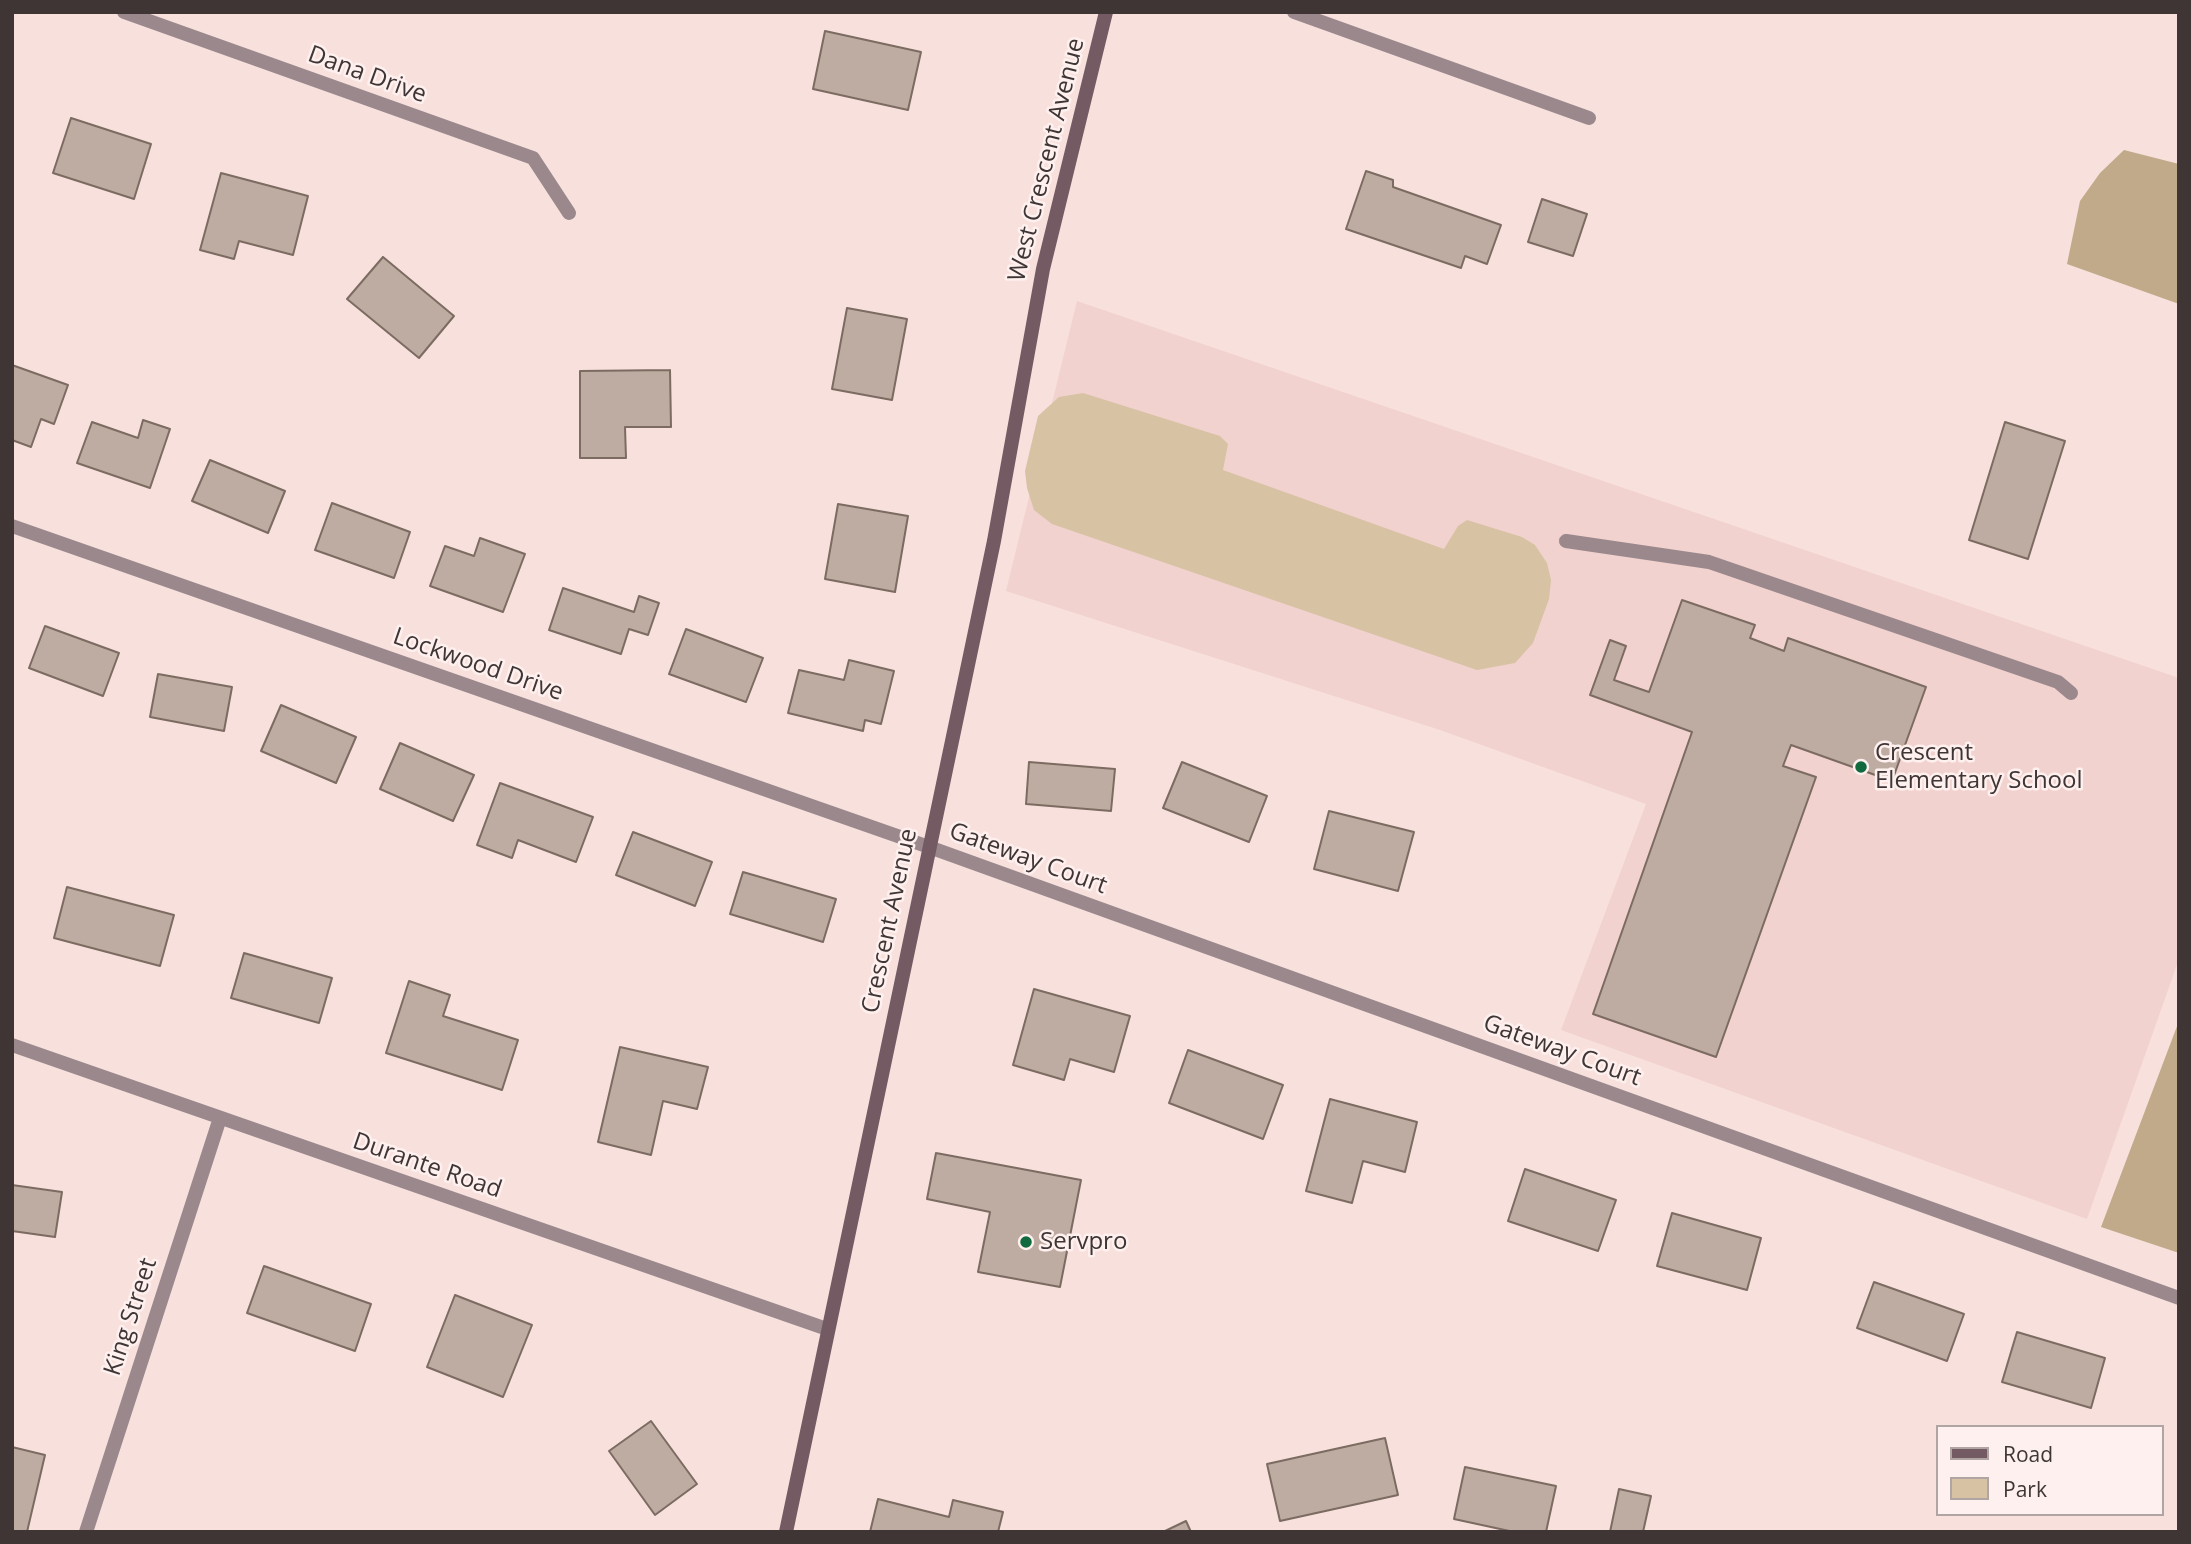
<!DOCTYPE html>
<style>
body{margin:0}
#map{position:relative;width:2191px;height:1544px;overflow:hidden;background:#f8e0dd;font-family:"Open Sans",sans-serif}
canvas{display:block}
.frame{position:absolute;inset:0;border:14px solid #3e3534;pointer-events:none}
.legend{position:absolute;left:1936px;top:1425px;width:228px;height:91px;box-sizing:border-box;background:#fef0ee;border:2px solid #b1a5a4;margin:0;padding:9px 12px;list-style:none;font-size:21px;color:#3e3534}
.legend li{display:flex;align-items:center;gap:14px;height:35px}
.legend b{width:35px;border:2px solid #b1a5a4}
</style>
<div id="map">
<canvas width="2191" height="1544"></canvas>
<div class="frame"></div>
<ul class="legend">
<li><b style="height:9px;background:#745b63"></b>Road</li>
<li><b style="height:19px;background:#d7c2a4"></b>Park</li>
</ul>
</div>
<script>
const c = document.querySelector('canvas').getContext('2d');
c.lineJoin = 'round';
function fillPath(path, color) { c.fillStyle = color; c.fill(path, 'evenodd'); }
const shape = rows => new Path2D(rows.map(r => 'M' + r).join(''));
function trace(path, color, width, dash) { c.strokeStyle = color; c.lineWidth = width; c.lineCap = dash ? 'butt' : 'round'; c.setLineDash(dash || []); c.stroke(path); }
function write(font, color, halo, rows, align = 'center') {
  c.font = font + ' "Open Sans",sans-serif'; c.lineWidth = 5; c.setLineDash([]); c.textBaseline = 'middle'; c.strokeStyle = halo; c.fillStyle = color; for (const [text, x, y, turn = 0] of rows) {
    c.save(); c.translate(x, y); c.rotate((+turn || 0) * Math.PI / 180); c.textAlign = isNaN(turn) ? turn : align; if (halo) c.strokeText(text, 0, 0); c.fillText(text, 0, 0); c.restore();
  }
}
const built = shape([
 [1077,301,2179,678,2179,959,2087,1219,1561,1030,1646,804,1440,730,1006,591]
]);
const green = shape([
 [1083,393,1220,436,1228,444,1223,470,1444,549,1458,526,1467,520,1522,537,1535,545,1547,563,1551,580,1549,599,1533,643,1515,663,1477,670,1052,524,1034,510,1027,488,1025,471,1038,416,1059,397]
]);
const forest = shape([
 [2124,150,2179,164,2179,304,2067,264,2080,201,2100,173],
 [2179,1021,2179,1253,2101,1227]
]);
const building = shape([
 [825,31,921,52,908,110,813,89,825,31],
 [71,118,151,144,134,199,53,173,71,118],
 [1366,171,1393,180,1393,187,1501,225,1487,264,1465,256,1461,268,1346,229,1366,171],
 [221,173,308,196,293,255,239,241,234,259,200,250,221,173],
 [1542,199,1587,214,1573,256,1528,242,1542,199],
 [383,257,454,316,419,358,347,299,383,257],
 [847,308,907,319,892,400,832,389,847,308],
 [12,365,68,385,54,424,41,419,31,447,12,440,12,365],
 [670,370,671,427,625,427,626,458,580,458,580,371,670,370],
 [143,420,170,429,150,488,77,463,92,422,138,438,143,420],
 [2005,422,2065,441,2028,559,1969,540,2005,422],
 [210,460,285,491,268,533,192,501,210,460],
 [332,503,410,532,394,578,315,550,332,503],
 [838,504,908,516,895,592,825,579,838,504],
 [480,538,525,554,503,612,430,586,445,546,474,556,480,538],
 [563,588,634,612,639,596,659,603,648,635,629,629,621,654,549,630,563,588],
 [1682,600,1755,625,1750,638,1784,651,1788,638,1926,687,1892,781,1791,745,1783,766,1816,777,1716,1057,1593,1014,1692,732,1590,695,1610,640,1626,646,1614,680,1649,692,1682,600],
 [45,626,119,653,103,696,29,668,45,626],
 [686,629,763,658,746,702,669,674,686,629],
 [849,660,894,671,881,724,865,720,863,731,788,713,799,670,844,680,849,660],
 [158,674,232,687,224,731,150,717,158,674],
 [281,705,356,737,336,783,261,751,281,705],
 [400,743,474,775,453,821,380,789,400,743],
 [1029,762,1115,769,1111,811,1026,804,1029,762],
 [1182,762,1267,796,1249,842,1163,808,1182,762],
 [500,783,593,817,576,862,518,840,512,858,477,845,500,783],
 [1329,811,1414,832,1398,891,1314,869,1329,811],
 [633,832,712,862,695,906,616,875,633,832],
 [743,872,836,899,823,942,730,914,743,872],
 [67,887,174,915,160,966,54,938,67,887],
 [244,953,332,978,319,1023,231,998,244,953],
 [409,981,450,995,443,1016,518,1040,502,1090,386,1053,409,981],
 [1034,989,1130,1016,1114,1072,1070,1059,1064,1080,1013,1065,1034,989],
 [620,1047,708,1067,697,1109,663,1101,651,1155,598,1142,620,1047],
 [1188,1050,1283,1085,1263,1139,1169,1103,1188,1050],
 [1330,1099,1417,1122,1405,1172,1363,1161,1352,1203,1306,1191,1330,1099],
 [936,1153,1081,1180,1060,1287,978,1272,990,1212,927,1199,936,1153],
 [1525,1169,1616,1200,1598,1251,1508,1221,1525,1169],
 [12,1185,62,1192,55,1237,12,1231,12,1185],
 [1672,1213,1761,1238,1747,1290,1657,1266,1672,1213],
 [264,1266,371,1304,355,1351,247,1313,264,1266],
 [1874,1282,1964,1314,1947,1361,1857,1328,1874,1282],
 [455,1295,532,1325,503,1397,427,1367,455,1295],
 [2017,1332,2105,1358,2091,1408,2002,1382,2017,1332],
 [651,1421,697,1484,655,1515,609,1451,651,1421],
 [1385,1438,1398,1495,1280,1521,1267,1464,1385,1438],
 [12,1447,45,1455,27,1532,12,1532,12,1447],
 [1465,1467,1556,1486,1546,1532,1514,1532,1454,1519,1465,1467],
 [1619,1489,1651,1496,1643,1532,1610,1532,1619,1489],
 [878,1499,949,1517,953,1500,1003,1512,998,1532,870,1532,878,1499],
 [1186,1521,1191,1532,1163,1532,1186,1521]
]);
const service = shape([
 [1294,12,1589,118],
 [1566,541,1709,562,2058,682,2071,693]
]);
const minor = shape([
 [124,12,533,158,569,213],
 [12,526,929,847,2179,1298],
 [12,1045,827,1329],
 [86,1532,220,1118]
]);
const secondary = shape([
 [786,1532,994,541,1043,269,1106,12]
]);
const markers = [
 [1861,767,7,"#116a3d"],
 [1026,1242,7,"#116a3d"]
];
const streetNames = [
 ["Dana Drive",367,75,20],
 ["West Crescent Avenue",1047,160,-76],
 ["Lockwood Drive",478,665,19],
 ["Gateway Court",1028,859,20],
 ["Crescent Avenue",890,921,-78],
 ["Gateway Court",1562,1051,20],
 ["Durante Road",427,1166,19],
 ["King Street",131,1317,-72]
];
const poiNames = [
 ["Crescent",1875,753],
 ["Elementary School",1875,781],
 ["Servpro",1040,1242]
];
fillPath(built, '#f2d2ce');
fillPath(green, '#d7c2a4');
fillPath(forest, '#c0aa8a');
fillPath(building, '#beaba1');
trace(building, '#7c6b61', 2);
trace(service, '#9a888d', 14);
trace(minor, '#9a888d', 14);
trace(secondary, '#745b63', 14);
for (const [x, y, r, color] of markers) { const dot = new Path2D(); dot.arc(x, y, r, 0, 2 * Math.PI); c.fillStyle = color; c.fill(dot); trace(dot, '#fef0ee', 2.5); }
write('24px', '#3e3534', '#fef0ee', streetNames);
write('24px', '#3e3534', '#fef0ee', poiNames, 'left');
</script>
